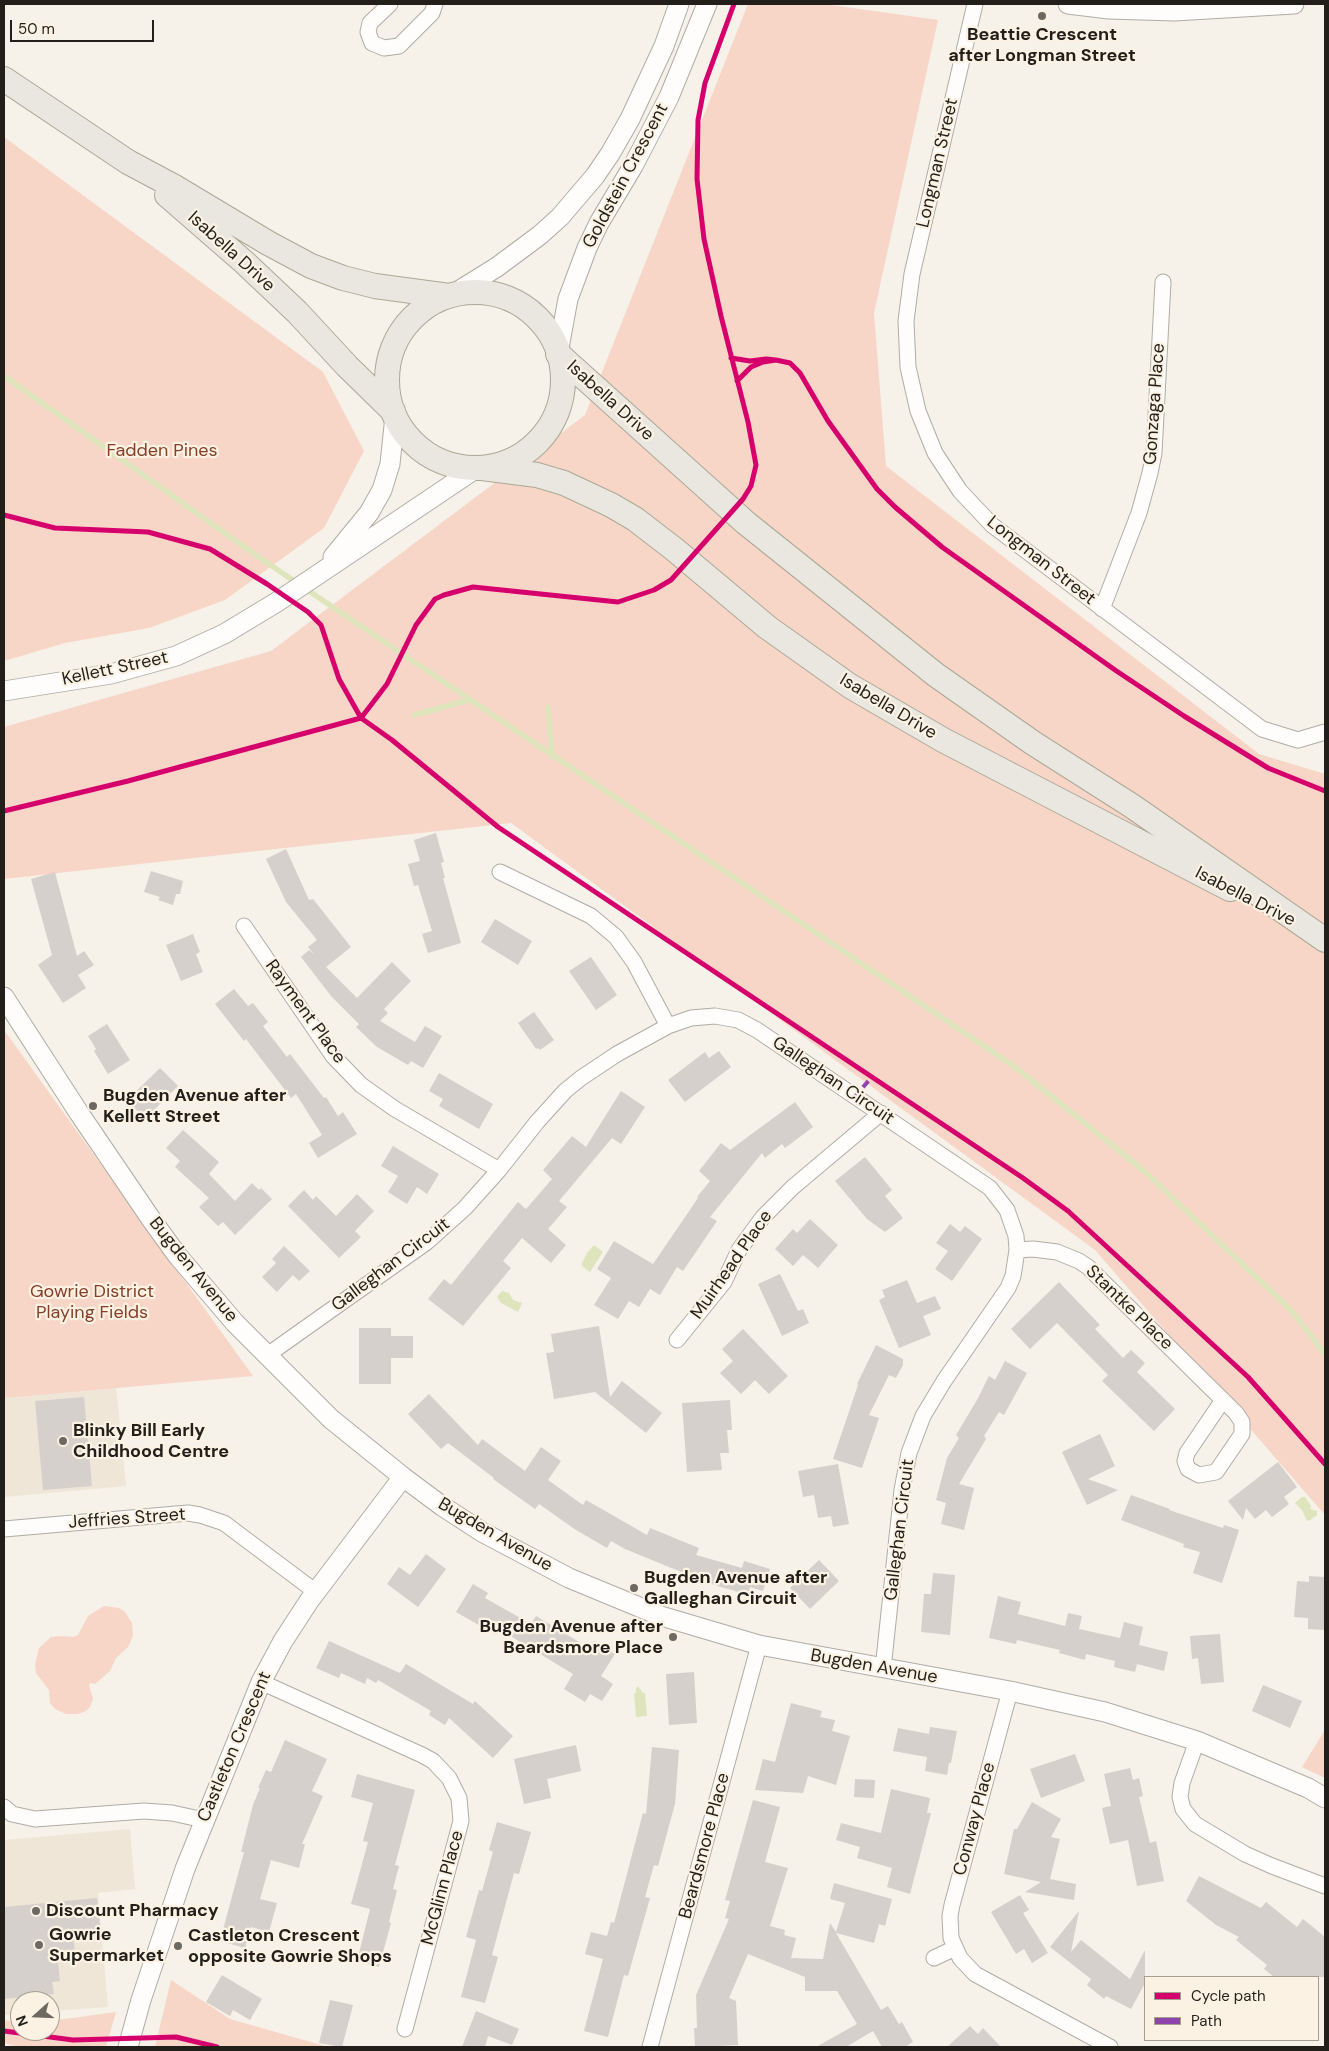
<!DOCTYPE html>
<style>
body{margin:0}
#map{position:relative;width:1329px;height:2051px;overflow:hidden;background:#f6f1e9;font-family:"DM Sans",sans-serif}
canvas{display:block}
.frame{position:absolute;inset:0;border:5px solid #221f1a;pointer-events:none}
.legend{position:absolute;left:1144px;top:1976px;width:175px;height:65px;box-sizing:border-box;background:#fbf2e4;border:1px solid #a49e93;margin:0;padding:6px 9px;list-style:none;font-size:15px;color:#221f1a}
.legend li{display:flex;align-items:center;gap:10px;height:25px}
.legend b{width:25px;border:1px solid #a49e93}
.north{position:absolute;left:10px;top:1991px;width:50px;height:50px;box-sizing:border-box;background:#fbf2e4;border:1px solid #a49e93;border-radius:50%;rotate:250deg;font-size:14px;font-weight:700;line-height:20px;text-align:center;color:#221f1a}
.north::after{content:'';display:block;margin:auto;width:18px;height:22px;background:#6c6862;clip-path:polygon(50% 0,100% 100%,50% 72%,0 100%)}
.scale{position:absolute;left:10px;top:20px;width:144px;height:22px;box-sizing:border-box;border:2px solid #221f1a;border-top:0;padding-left:6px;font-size:15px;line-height:18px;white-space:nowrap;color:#221f1a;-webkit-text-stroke:4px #fbf2e4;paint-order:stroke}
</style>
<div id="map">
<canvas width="1329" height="2051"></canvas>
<div class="frame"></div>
<ul class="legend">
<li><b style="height:6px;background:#d6006c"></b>Cycle path</li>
<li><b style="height:6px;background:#8e44ad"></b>Path</li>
</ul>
<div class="north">N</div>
<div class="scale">50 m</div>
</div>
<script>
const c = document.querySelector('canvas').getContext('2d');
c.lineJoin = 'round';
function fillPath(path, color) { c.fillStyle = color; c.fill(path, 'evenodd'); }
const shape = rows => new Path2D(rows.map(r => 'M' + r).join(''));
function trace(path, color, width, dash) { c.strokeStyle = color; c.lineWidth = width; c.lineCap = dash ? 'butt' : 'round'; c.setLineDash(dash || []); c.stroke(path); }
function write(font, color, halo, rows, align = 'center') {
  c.font = font + ' "DM Sans",sans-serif'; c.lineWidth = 4.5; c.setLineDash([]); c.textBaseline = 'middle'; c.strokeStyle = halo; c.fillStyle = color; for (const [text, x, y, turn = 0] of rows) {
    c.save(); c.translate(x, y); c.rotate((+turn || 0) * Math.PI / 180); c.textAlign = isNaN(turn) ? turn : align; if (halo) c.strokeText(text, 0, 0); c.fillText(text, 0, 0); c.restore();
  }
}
const built = shape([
 [116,1386,126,1486,4,1497,4,1396],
 [130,1829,135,1889,98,1893,108,2007,50,2011,50,2001,20,2001,20,2014,4,2015,4,1840]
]);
const green = shape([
 [748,4,824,4,938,20,874,313,886,466,1259,754,1325,774,1325,1515,1095,1250,511,823,4,879,4,727,271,651,585,415],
 [4,137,323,372,364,451,324,528,225,600,149,628,65,643,4,661],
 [4,1030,253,1376,4,1398],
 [104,1606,119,1608,125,1612,132,1623,133,1636,128,1647,116,1658,110,1671,95,1684,90,1683,89,1685,93,1699,90,1707,86,1711,78,1714,66,1714,55,1709,50,1703,49,1690,36,1673,35,1665,39,1648,51,1637,61,1636,73,1637,78,1635,88,1616],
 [1325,1730,1325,1778,1302,1767],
 [171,1980,230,2019,328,2047,155,2047],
 [116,2012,106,2047,18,2047,4,2043,4,2020,20,2023,20,2031,50,2031,50,2021]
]);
const water = shape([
 [594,1245,603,1252,590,1272,582,1266,582,1263,587,1253],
 [502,1291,509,1293,513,1300,522,1303,518,1312,501,1303,497,1297],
 [1302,1497,1305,1497,1311,1506,1310,1509,1317,1511,1317,1515,1310,1520,1307,1521,1302,1510,1295,1503],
 [638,1686,643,1693,645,1693,647,1716,636,1717,634,1693,636,1693,636,1688]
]);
const stream = shape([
 [4,376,260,558,1015,1067,1143,1170,1291,1310,1325,1354],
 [548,707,552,757],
 [414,715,469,700]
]);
const building = shape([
 [436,833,444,862,441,863,445,878,443,878,461,943,428,953,422,934,432,931,418,885,414,886,408,864,420,861,414,840],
 [286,849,309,900,313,899,351,947,326,967,357,998,392,962,411,981,384,1009,388,1013,380,1021,415,1042,425,1026,442,1036,423,1068,411,1061,408,1065,377,1047,356,1027,359,1024,331,996,301,957,309,950,314,954,308,947,317,940,286,902,266,859],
 [151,871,183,881,180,894,176,894,173,905,158,900,160,897,144,892],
 [55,872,77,956,84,951,94,965,78,975,86,988,63,1003,38,965,52,955,31,879],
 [495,919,532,941,518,965,481,942],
 [193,934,200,952,196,954,203,972,181,981,166,945],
 [591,957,617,995,596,1010,569,971],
 [234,989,248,1006,253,1003,268,1022,263,1026,287,1057,290,1054,324,1098,326,1097,338,1116,343,1112,357,1134,318,1158,309,1143,322,1135,296,1094,291,1098,246,1039,244,1041,215,1004],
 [534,1012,554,1040,540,1050,538,1048,536,1049,518,1023],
 [107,1024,130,1060,108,1074,94,1051,96,1049,88,1036],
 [719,1051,731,1067,685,1102,668,1080,705,1052,709,1058],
 [160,1068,178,1086,145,1119,127,1100],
 [439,1073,493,1104,479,1129,439,1106,443,1099,429,1091],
 [621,1091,645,1107,621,1144,612,1138,559,1201,567,1207,548,1229,566,1245,551,1263,522,1238,503,1261,511,1268,463,1326,428,1299,444,1279,451,1285,518,1202,526,1209,552,1179,543,1170,572,1136,586,1147],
 [795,1102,813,1127,785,1148,782,1144,765,1158,762,1153,710,1217,717,1221,683,1271,677,1267,660,1295,650,1289,639,1307,629,1301,618,1319,594,1305,611,1278,597,1269,614,1241,653,1264,698,1198,697,1197,710,1181,699,1171,721,1143,730,1150],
 [183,1130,219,1162,209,1174,235,1201,252,1183,259,1190,261,1188,272,1199,235,1235,223,1222,218,1226,199,1207,209,1198,175,1167,180,1161,166,1148],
 [393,1146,439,1174,427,1194,417,1187,407,1204,388,1192,398,1176,381,1166],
 [865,1157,892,1190,885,1196,903,1218,885,1232,867,1219,835,1181],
 [304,1190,313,1200,316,1196,336,1216,357,1194,374,1211,355,1231,361,1237,339,1258,288,1206],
 [810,1219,838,1245,818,1268,803,1255,793,1266,775,1249,793,1229,797,1233],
 [950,1224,960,1232,965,1226,982,1239,952,1281,935,1269,948,1251,936,1243],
 [284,1246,310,1271,299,1281,293,1275,277,1292,262,1277,276,1263,272,1259],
 [780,1274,798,1311,803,1309,809,1323,782,1336,758,1284],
 [907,1280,917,1303,935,1296,941,1309,923,1316,931,1335,899,1348,879,1300,885,1297,882,1290],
 [1059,1282,1100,1325,1095,1329,1123,1358,1131,1350,1145,1363,1137,1372,1175,1409,1154,1431,1102,1381,1108,1375,1057,1323,1030,1349,1011,1329],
 [599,1326,610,1397,622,1381,662,1413,646,1433,595,1392,554,1399,546,1353,554,1352,551,1334],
 [359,1328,391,1328,391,1336,413,1336,413,1358,391,1358,391,1384,359,1384],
 [743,1329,788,1376,769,1394,755,1380,741,1394,720,1373,733,1361,722,1349],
 [876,1345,903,1359,903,1365,896,1378,889,1375,869,1415,879,1418,862,1468,833,1459,858,1385,857,1384],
 [1005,1361,1027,1373,1004,1415,999,1412,984,1436,986,1439,959,1484,974,1488,964,1530,941,1524,946,1503,936,1500,947,1458,959,1438,956,1435,977,1400,989,1376,995,1380],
 [429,1394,478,1445,482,1439,525,1471,541,1447,561,1461,548,1480,583,1505,586,1500,647,1535,650,1528,699,1548,696,1555,742,1568,744,1561,770,1569,763,1591,750,1587,748,1595,708,1583,625,1549,611,1541,607,1548,576,1530,539,1504,535,1509,493,1479,494,1478,448,1443,441,1449,408,1414],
 [84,1397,92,1486,43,1490,35,1401],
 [730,1400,732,1430,727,1430,729,1453,720,1453,722,1470,687,1472,682,1403],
 [1100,1434,1115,1466,1088,1479,1118,1490,1087,1505,1062,1452],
 [1278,1462,1297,1487,1284,1497,1289,1504,1272,1517,1266,1510,1255,1519,1246,1508,1243,1520,1228,1501],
 [838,1464,849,1524,833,1527,831,1516,818,1518,814,1495,803,1497,798,1471],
 [1131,1495,1170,1509,1169,1510,1223,1528,1224,1525,1239,1530,1222,1583,1193,1573,1200,1552,1183,1547,1184,1544,1121,1520],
 [426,1554,446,1569,418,1607,387,1584,399,1567,410,1575],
 [819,1560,839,1581,810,1609,790,1588],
 [933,1573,955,1575,950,1635,921,1632,924,1594,931,1594],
 [1309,1576,1325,1577,1325,1630,1308,1629,1308,1618,1294,1617,1297,1581,1309,1582],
 [473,1584,488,1593,485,1598,531,1624,536,1616,589,1648,594,1641,615,1654,601,1676,613,1684,602,1701,590,1694,585,1702,564,1689,573,1674,499,1629,496,1635,456,1612],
 [998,1596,1021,1602,1018,1614,1065,1626,1068,1613,1082,1616,1079,1629,1120,1638,1124,1622,1143,1627,1139,1645,1168,1652,1164,1671,1137,1664,1135,1672,1114,1667,1115,1661,1086,1654,1085,1660,1059,1653,1060,1650,1017,1640,1016,1644,989,1638],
 [1220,1634,1224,1682,1201,1684,1198,1658,1192,1659,1190,1636],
 [329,1641,400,1673,406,1664,473,1704,475,1701,513,1736,493,1758,449,1718,445,1725,429,1715,431,1711,378,1680,376,1683,367,1678,365,1684,341,1673,339,1678,316,1668],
 [694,1672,697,1723,669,1725,666,1674],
 [1263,1685,1302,1701,1290,1728,1252,1711],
 [791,1703,822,1711,820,1717,835,1720,832,1731,850,1736,836,1785,808,1776,803,1793,755,1790,763,1759,775,1762],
 [930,1727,957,1731,951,1763,949,1763,947,1775,925,1771,927,1757,893,1751,898,1728,929,1734],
 [285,1740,327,1759,312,1791,323,1796,302,1844,305,1844,299,1868,271,1860,260,1899,277,1903,269,1932,251,1927,245,1948,220,1941,244,1852,241,1852,253,1805,260,1788,258,1788,266,1770,271,1772],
 [576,1745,581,1771,547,1779,551,1798,524,1804,514,1759],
 [652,1747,679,1750,675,1804,658,1866,654,1865,645,1897,650,1898,628,1976,624,1975,608,2037,584,2031,603,1959,585,1954,591,1932,607,1936,611,1922,614,1923,643,1813,646,1814],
 [1075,1754,1085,1781,1041,1798,1030,1769],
 [1130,1768,1133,1780,1139,1778,1143,1796,1139,1797,1150,1843,1156,1841,1164,1881,1137,1886,1128,1840,1110,1844,1102,1808,1111,1806,1104,1774],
 [357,1774,415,1790,395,1865,399,1866,393,1889,397,1890,389,1922,391,1923,379,1967,357,1961,370,1909,351,1904,368,1842,363,1841,373,1803,351,1797],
 [855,1779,875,1780,874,1798,854,1797],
 [891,1789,930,1798,927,1813,931,1813,910,1894,887,1887,892,1868,857,1858,860,1847,836,1840,841,1823,881,1833],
 [753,1800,780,1807,765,1862,788,1868,770,1926,785,1930,784,1935,796,1938,791,1958,823,1959,830,1923,836,1932,845,1903,830,1899,834,1883,892,1899,885,1926,879,1924,874,1943,836,1933,881,2010,888,2006,899,2024,902,2022,913,2042,905,2047,882,2047,873,2031,846,2047,816,2047,857,2024,837,1991,805,1991,805,1977,748,1954,729,1998,736,2001,738,2045,695,2047,694,2028,697,2028,696,1995,729,1919,725,1918,730,1901,725,1900],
 [1032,1802,1061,1819,1051,1837,1060,1839,1050,1879,1076,1884,1074,1900,1025,1892,1041,1882,1004,1874,1014,1829,1017,1829],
 [497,1822,531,1832,519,1874,514,1873,492,1955,498,1957,485,2003,461,1997,476,1940,466,1937,479,1890,482,1891,493,1852,489,1850],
 [1199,1876,1261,1908,1266,1902,1297,1927,1303,1919,1325,1937,1325,1977,1274,1977,1264,1969,1267,1965,1236,1940,1239,1937,1216,1925,1186,1901],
 [1020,1895,1029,1910,1023,1913,1048,1953,1032,1963,1024,1949,1016,1954,991,1912],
 [97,1898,101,1935,73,1937,75,1952,57,1954,60,1981,52,1982,54,1994,4,1999,4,1907],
 [1079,1911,1071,1952,1081,1940,1130,1979,1145,1950,1145,1983,1131,2009,1106,1996,1104,1999,1087,1985,1091,1979,1050,1947],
 [222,1975,262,1999,250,2020,233,2010,230,2016,206,2002],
 [330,2000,353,2005,342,2047,319,2043],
 [476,2011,519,2029,512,2045,488,2036,485,2047,462,2047],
 [970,2026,978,2034,983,2028,1001,2047,947,2047]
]);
const minor = shape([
 [390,4,370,23,368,32,372,43,384,48,399,46,432,13,435,4],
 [975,4,912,274,906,321,908,367,918,411,935,453,960,491,992,525,1262,729,1298,740,1325,732],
 [1102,609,1139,513,1150,473,1154,453,1163,282],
 [500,872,591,916,616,937,634,962,668,1026],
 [244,926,333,1056,361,1085,395,1109,499,1170],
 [1017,1250,1033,1249,1057,1252,1079,1261,1088,1267,1236,1413,1242,1422,1242,1434,1216,1472,1199,1475,1188,1469,1185,1461,1187,1453,1223,1400],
 [677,1340,724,1282,739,1250,763,1217,793,1187,881,1113],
 [266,1356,427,1242,465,1208,499,1170,537,1122,565,1091,581,1078,617,1054,668,1026,691,1018,715,1016,738,1020,757,1030,990,1188,1007,1210,1016,1236,1017,1250,1013,1276,1008,1288,944,1381,923,1416,909,1453,902,1490,883,1669],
 [4,1529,188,1513,200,1515,224,1523,316,1592],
 [261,1682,422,1755,433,1761,449,1778,459,1798,461,1821,405,2029],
 [1010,1691,952,1905,950,1916,951,1938,960,1958,975,1974,1110,2047],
 [1197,1741,1182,1783,1180,1797,1183,1809,1195,1824,1245,1854,1272,1866,1325,1886],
 [4,1807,12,1814,35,1819,144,1811,172,1813,204,1820],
 [934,1958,955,1948],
 [650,2047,759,1645]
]);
const tertiary = shape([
 [1068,4,1109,9,1174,11,1294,4],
 [452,295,497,267,540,235,560,217,595,176,610,154,630,119,664,46,679,4],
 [558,353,568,299,587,248,599,223,633,166,669,97,707,4],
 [333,557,369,513,382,490,390,464,395,416],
 [4,691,111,674,176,656,224,634,277,602,478,467],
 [4,997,79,1113,151,1219,177,1255,235,1323,331,1419,403,1477,442,1506,482,1532,569,1578,661,1616,759,1645,1010,1691,1105,1712,1197,1741,1308,1788,1325,1798],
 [128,2047,141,2000,185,1869,261,1682,283,1641,309,1601,403,1477]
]);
const primary = shape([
 [4,79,128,162,173,186,268,243,311,266,343,278,375,286,449,296],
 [167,195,244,262,297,312,347,366,393,411],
 '387 380a88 88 0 1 1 176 0a88 88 0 1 1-176 0Z',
 [558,354,746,523,936,675,1033,743,1132,806,1325,940],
 [482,468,537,475,564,483,611,505,635,519,674,549,767,627,850,686,943,740,1230,889]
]);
const quiet = shape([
 [855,1096,872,1077]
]);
const cycleway = shape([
 [731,358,750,361,766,359,776,360,763,362,751,367,737,381],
 [776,360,790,363,800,373,828,421,877,489,895,507,942,547,1115,670,1184,716,1268,768,1325,791],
 [4,515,55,528,148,532,210,549,267,584,308,612,321,625,339,679,361,718,392,740,498,827,1023,1178,1068,1211,1248,1377,1325,1464],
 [4,811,128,781,361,718,387,684,416,625,435,599,444,595,473,587,618,602,654,590,671,580,743,499,751,486,756,465,748,422,721,316,704,239,697,179,698,120,705,83,734,4],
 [4,2031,73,2040,176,2037,217,2047]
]);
const markers = [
 [1042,16,5,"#6c6862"],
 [93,1106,5,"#6c6862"],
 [63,1441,5,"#6c6862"],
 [634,1588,5,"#6c6862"],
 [673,1637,5,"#6c6862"],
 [36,1911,5,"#6c6862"],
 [39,1945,5,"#6c6862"],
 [178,1946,5,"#6c6862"]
];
const poiNames = [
 ["Beattie Crescent",1042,35,"center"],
 ["after Longman Street",1042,56,"center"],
 ["Bugden Avenue after",103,1096],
 ["Kellett Street",103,1117],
 ["Blinky Bill Early",73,1431],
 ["Childhood Centre",73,1452],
 ["Bugden Avenue after",644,1578],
 ["Galleghan Circuit",644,1599],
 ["Bugden Avenue after",663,1627,"right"],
 ["Beardsmore Place",663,1648,"right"],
 ["Discount Pharmacy",46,1911],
 ["Gowrie",49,1935],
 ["Supermarket",49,1956],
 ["Castleton Crescent",188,1936],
 ["opposite Gowrie Shops",188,1957]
];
const streetNames = [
 ["Longman Street",938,163,-77],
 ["Goldstein Crescent",626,176,-62],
 ["Isabella Drive",231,252,42],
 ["Isabella Drive",610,401,42],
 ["Gonzaga Place",1155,404,-86],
 ["Longman Street",1041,561,38],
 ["Kellett Street",115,669,-12],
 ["Isabella Drive",888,707,31],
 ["Isabella Drive",1245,897,27],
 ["Rayment Place",305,1012,54],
 ["Galleghan Circuit",833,1081,34],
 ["Galleghan Circuit",391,1265,-37],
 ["Muirhead Place",732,1265,-55],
 ["Bugden Avenue",193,1270,51],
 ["Stantke Place",1129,1308,44],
 ["Jeffries Street",127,1519,-4],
 ["Galleghan Circuit",900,1530,-83],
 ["Bugden Avenue",495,1535,30],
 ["Bugden Avenue",874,1667,10],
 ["Castleton Crescent",235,1747,-67],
 ["Conway Place",975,1819,-75],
 ["Beardsmore Place",705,1846,-75],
 ["McGlinn Place",443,1888,-75]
];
const parkNames = [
 ["Fadden Pines",162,451],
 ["Gowrie District",92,1292],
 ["Playing Fields",92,1313]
];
fillPath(built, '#efe6d8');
fillPath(green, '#f7d6c7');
fillPath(water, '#dee5bd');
trace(stream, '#dee5bd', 5.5);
fillPath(building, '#d5d0cb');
trace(minor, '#b0aca5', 17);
trace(tertiary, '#b0aca5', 21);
trace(primary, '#aca897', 26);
trace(minor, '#fefdfc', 15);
trace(tertiary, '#fefdfc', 19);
trace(primary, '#e9e7df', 24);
trace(quiet, '#8e44ad', 4, [8, 4]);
trace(cycleway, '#d6006c', 5);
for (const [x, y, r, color] of markers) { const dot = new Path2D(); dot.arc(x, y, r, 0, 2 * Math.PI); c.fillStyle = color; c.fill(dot); trace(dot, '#fbf2e4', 2); }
write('bold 18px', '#221f1a', '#fbf2e4', poiNames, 'left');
write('18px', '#221f1a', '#fbf2e4', streetNames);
write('18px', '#843f27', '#fbf2e4', parkNames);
</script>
